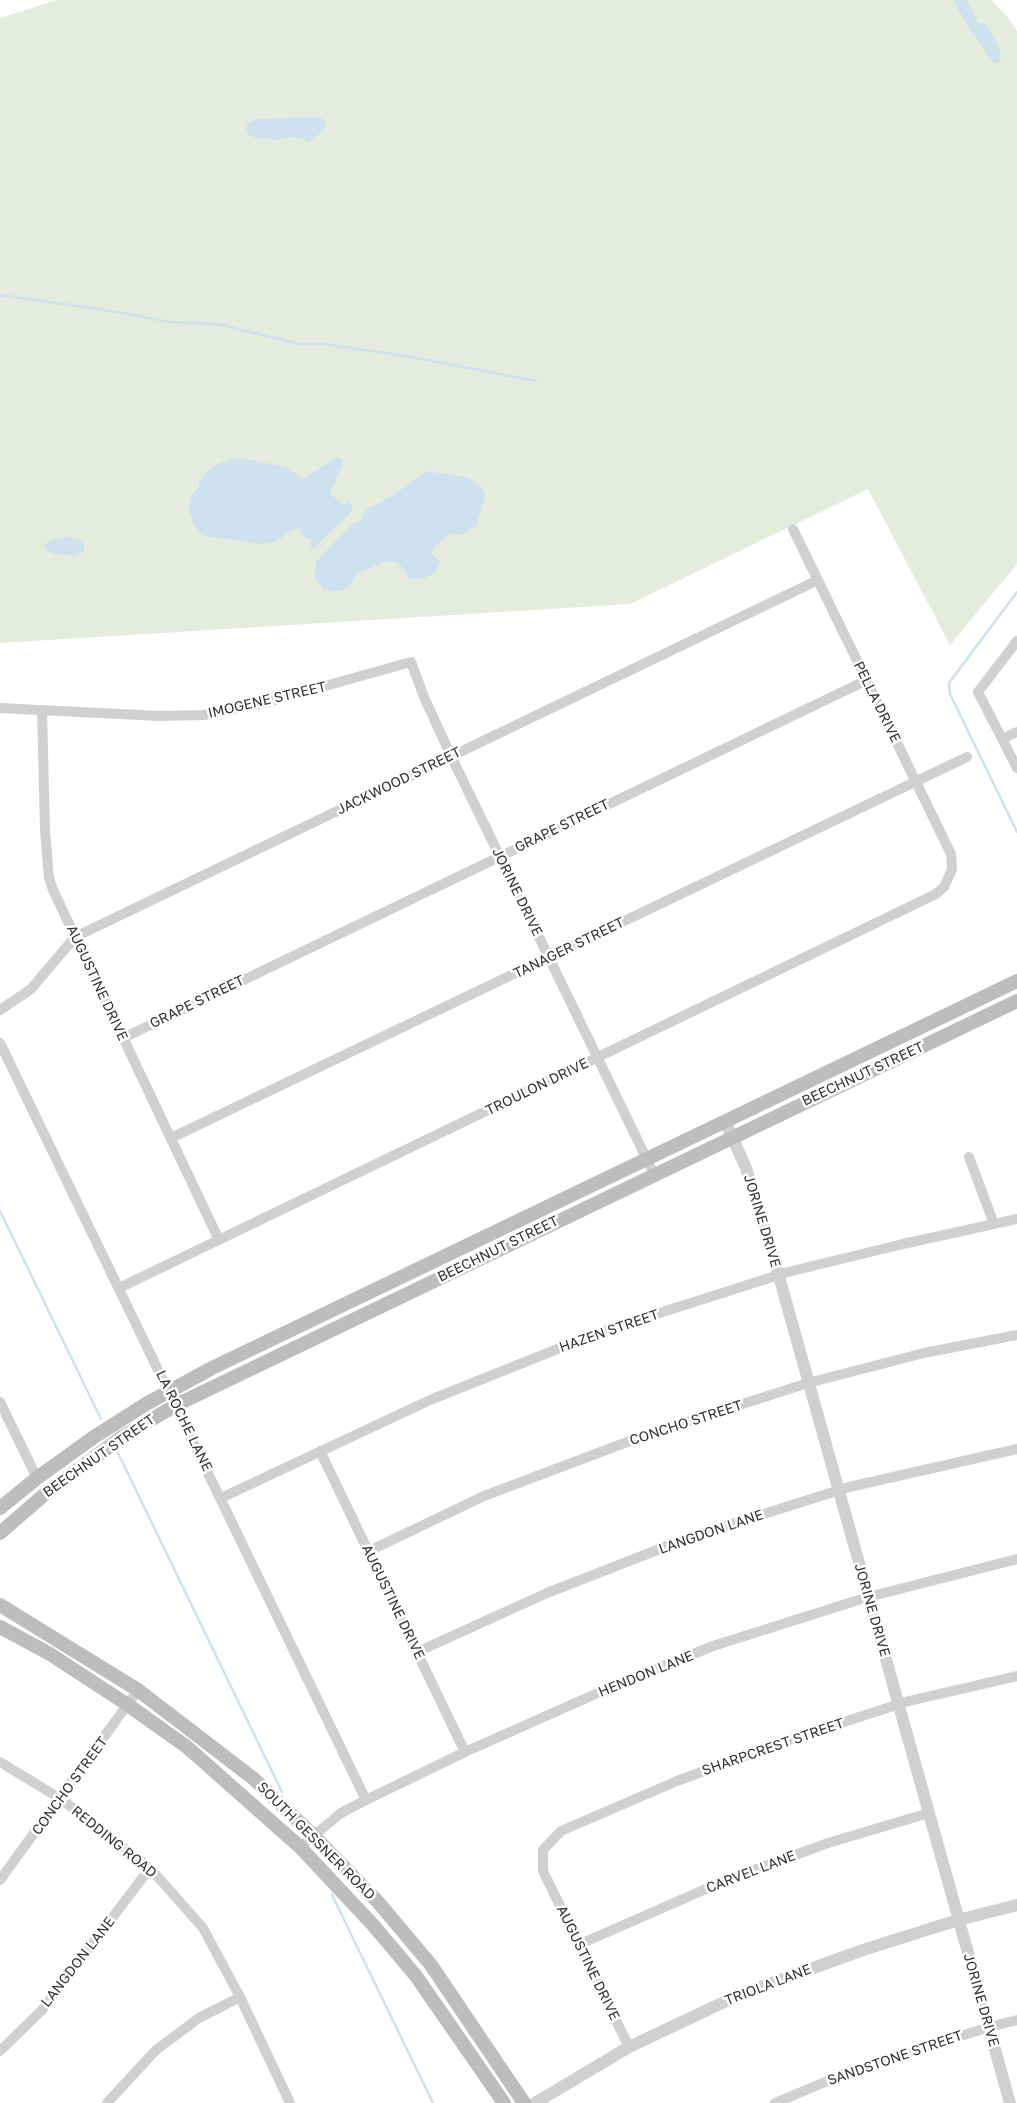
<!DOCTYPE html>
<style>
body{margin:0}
canvas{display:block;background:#fff}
</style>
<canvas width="1017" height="2103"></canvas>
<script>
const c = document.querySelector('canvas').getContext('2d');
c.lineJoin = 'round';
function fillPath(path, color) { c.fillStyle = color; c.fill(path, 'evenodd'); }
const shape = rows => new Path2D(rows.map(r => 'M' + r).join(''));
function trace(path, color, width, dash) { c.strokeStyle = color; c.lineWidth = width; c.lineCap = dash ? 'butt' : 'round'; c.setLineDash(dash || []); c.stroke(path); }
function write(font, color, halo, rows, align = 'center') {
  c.font = font + ' "Golos Text",sans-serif'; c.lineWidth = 5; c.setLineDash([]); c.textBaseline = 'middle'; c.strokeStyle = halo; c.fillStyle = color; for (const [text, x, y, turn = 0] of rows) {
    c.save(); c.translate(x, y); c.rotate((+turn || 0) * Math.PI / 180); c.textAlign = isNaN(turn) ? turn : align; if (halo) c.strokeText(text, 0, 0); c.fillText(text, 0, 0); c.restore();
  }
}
const green = shape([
 [57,0,991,0,1007,16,1017,31,1017,564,950,645,868,489,630,604,0,643,0,18]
]);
const water = shape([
 [953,0,967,0,978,23,985,23,995,38,1000,51,1001,59,998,63,994,63,988,57,981,44,971,32],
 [309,117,324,119,326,128,309,143,302,139,290,137,276,140,257,138,248,135,246,130,248,122,258,119],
 [337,457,343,461,342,467,330,493,342,504,347,503,349,499,353,507,349,514,314,548,311,548,311,540,303,536,299,529,292,530,275,542,262,544,204,536,198,533,188,509,191,496,199,487,198,483,209,469,220,463,232,459,244,459,287,467,303,479],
 [427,471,469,478,481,486,485,496,477,525,462,535,451,533,435,546,431,553,441,562,435,573,422,579,409,579,403,568,397,563,388,561,358,573,349,587,339,591,324,590,315,577,316,562,350,526,362,519,366,510,395,494],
 [67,537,83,541,84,552,75,556,55,554,47,551,45,548,45,544,51,540]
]);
const stream = shape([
 [0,295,112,311,170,322,218,324,299,344,324,344,411,357,536,381],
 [1017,592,949,683,950,694,1017,832],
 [0,1211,101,1419],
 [118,1453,282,1792],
 [332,1895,433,2103]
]);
const minor = shape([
 [1017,641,978,692,1017,768],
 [0,708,159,716,204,715,264,703,411,662,424,697,451,756,654,1174],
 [42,710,45,831,49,878,53,890,219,1240],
 [1002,739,1017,732],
 [0,1010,31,989,75,937,818,580],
 [123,1038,867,680],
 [0,1043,366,1800],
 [171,1138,967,757],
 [969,1157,994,1224],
 [119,1288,936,894,944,887,952,869,951,854,793,529],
 [0,1402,37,1478],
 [320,1451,465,1752],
 [221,1498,430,1400,600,1332,788,1272,903,1244,1017,1219],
 [369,1551,484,1496,643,1436,808,1383,924,1353,1017,1335],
 [417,1652,547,1593,688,1538,849,1487,1017,1449],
 [0,1762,61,1799,150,1868,203,1928,240,1997,290,2103],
 [300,1847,341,1813,366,1800,465,1752,600,1692,713,1646,868,1597,1017,1559],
 [0,1880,138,1690],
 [578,1945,724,1881,828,1843,929,1813],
 [629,2047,543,1871,543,1850,561,1831,677,1781,788,1740,909,1701,1017,1676],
 [0,2051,42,2010,150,1868],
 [107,2103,156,2050,199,2018,240,1997],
 [775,2103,851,2071,989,2027,1017,2020]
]);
const tertiary = shape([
 [725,1121,746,1168,768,1237,1010,2103],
 [535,2103,629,2047,739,1995,863,1950,958,1920,1017,1905]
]);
const secondary = shape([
 [0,1508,37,1478,94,1437,146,1404,212,1368,1017,981],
 [0,1533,45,1494,122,1437,176,1405,1017,1001],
 [0,1605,138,1690,254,1779,314,1836,378,1902,431,1965,524,2103],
 [0,1627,50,1654,128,1705,187,1747,300,1847,374,1926,416,1976,504,2103]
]);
const streetNames = [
 ["IMOGENE STREET",267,700,-13],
 ["PELLA DRIVE",877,702,64],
 ["JACKWOOD STREET",399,781,-26],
 ["GRAPE STREET",562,826,-26],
 ["JORINE DRIVE",517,892,64],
 ["TANAGER STREET",569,948,-26],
 ["AUGUSTINE DRIVE",97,983,65],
 ["GRAPE STREET",197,1002,-26],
 ["BEECHNUT STREET",863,1074,-25],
 ["TROULON DRIVE",537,1087,-26],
 ["JORINE DRIVE",762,1221,73],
 ["BEECHNUT STREET",498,1249,-26],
 ["HAZEN STREET",609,1331,-19],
 ["LA ROCHE LANE",184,1421,64],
 ["CONCHO STREET",686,1423,-18],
 ["BEECHNUT STREET",99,1456,-35],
 ["LANGDON LANE",711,1532,-19],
 ["AUGUSTINE DRIVE",393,1602,64],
 ["JORINE DRIVE",872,1610,74],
 ["HENDON LANE",646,1674,-22],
 ["SHARPCREST STREET",773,1747,-19],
 ["CONCHO STREET",70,1786,-54],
 ["SOUTH GESSNER ROAD",316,1841,45],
 ["REDDING ROAD",114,1842,39],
 ["CARVEL LANE",751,1872,-21],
 ["LANGDON LANE",78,1962,-52],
 ["AUGUSTINE DRIVE",588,1963,64],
 ["TRIOLA LANE",768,1985,-21],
 ["JORINE DRIVE",981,2000,74],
 ["SANDSTONE STREET",895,2058,-19]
];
fillPath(green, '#e5ecde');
fillPath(water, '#cee1ef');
trace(stream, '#cee1ef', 2.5);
trace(minor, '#d0d0d0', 10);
trace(tertiary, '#d0d0d0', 12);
trace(secondary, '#bdbdbd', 14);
write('14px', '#333', '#fff', streetNames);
</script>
